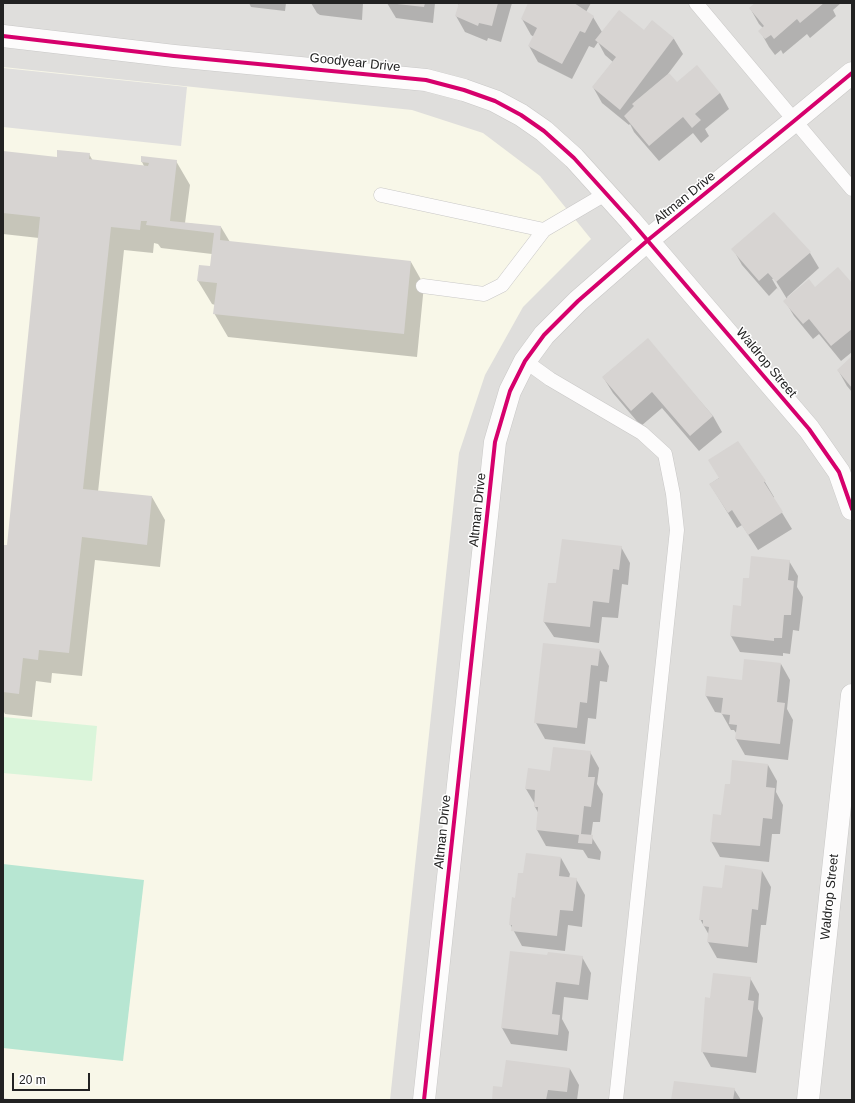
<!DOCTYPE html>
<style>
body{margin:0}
#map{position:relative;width:855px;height:1103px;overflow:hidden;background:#f0eeeb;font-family:Helvetica,sans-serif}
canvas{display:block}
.frame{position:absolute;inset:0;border:4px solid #222;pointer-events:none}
.scale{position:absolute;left:12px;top:1073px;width:78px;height:18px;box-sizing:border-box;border:2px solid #222;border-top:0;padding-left:5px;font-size:12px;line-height:14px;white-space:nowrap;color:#222;-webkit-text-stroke:3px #fff;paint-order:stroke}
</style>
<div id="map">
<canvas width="855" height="1103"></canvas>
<div class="frame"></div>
<div class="scale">20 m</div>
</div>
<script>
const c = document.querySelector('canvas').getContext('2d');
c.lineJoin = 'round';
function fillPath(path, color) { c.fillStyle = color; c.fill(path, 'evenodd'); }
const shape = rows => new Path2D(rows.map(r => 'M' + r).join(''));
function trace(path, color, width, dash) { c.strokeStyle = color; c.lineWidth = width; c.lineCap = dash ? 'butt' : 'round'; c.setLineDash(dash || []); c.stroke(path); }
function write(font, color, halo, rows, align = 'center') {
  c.font = font + ' Helvetica,sans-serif'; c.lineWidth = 3; c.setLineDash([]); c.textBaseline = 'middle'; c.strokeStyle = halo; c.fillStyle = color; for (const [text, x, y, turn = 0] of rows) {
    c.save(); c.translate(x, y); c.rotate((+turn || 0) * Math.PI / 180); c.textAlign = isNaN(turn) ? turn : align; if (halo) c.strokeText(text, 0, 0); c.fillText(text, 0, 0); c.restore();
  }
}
const residential = shape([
 [3,3,852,3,852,1100,3,1100]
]);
const education = shape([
 [3,67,412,110,483,133,540,176,591,239,523,307,485,375,459,453,390,1100,18,1100,3,1098]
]);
const park = shape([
 [3,717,97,726,92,781,3,773]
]);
const pitch = shape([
 [3,864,144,880,123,1061,3,1048]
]);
const parking = shape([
 [3,68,187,87,181,146,3,127]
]);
const shadow = shape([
 [249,3,286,3,285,11,251,7],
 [311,3,363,3,362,20,320,15,317,13],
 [387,3,435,3,433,23,396,18],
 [455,3,512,3,501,42,488,38,487,41,465,32,456,16,460,5],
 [530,3,591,3,586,12,593,17,602,32,644,31,652,21,674,39,683,54,668,74,677,84,720,93,729,109,705,129,709,136,701,143,693,133,659,161,634,132,630,124,629,125,602,103,593,87,613,62,605,55,598,42,594,48,589,46,572,79,538,62,529,46,534,37,531,35,522,19],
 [757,3,841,3,833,10,836,16,810,38,807,34,783,54,781,50,775,55,769,47,760,31,763,28,759,24,750,8],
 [3,152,58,158,89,154,93,161,144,166,142,162,176,161,190,185,185,223,221,227,230,242,411,262,424,285,417,357,228,337,214,313,215,305,212,304,198,281,211,267,212,254,161,248,158,244,154,243,153,253,124,250,98,492,152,497,165,520,160,567,95,560,82,676,52,673,51,683,36,681,32,717,5,714,3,710,3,546,8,546,39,238,3,234],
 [733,249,810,253,819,268,787,297,788,298,815,288,852,285,852,352,841,361,819,334,813,339,794,316,785,301,787,299,774,278,772,279,779,291,777,288,769,296,742,265],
 [647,340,713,416,722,432,699,451,662,408,641,426,613,393,603,377],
 [852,358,852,392,847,386,838,370],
 [737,442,765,482,774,497,773,498,792,529,758,550,742,525,737,528,710,484,719,478],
 [621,547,630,563,628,585,622,584,618,618,602,617,599,643,554,637,544,622,557,585],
 [789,561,798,576,797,587,803,597,799,631,793,630,790,654,783,653,783,656,740,652,731,636,742,607,749,579],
 [600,650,609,666,607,682,600,681,596,719,588,718,585,744,545,739,536,723],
 [781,664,790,680,787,709,793,720,788,760,745,755,736,739,737,734,734,730,731,730,722,714,722,713,715,712,706,696],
 [590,752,599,768,597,784,603,794,600,822,593,822,591,836,601,852,600,860,588,858,583,850,546,846,537,830,539,814,535,807,535,804,526,789,551,772],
 [768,765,777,781,776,792,783,805,780,834,772,834,769,862,720,857,711,841,722,816,730,785],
 [561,858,570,874,569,878,576,879,585,895,582,927,568,925,565,951,522,946,510,924,516,899,524,874],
 [762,871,771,887,766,925,761,925,757,963,717,958,708,942,709,935,700,919,723,889],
 [548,957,582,957,591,973,588,1000,564,997,562,1019,569,1032,567,1051,511,1044,502,1028],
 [750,978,759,994,758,1009,763,1018,756,1073,711,1067,702,1051,711,999],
 [570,1069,579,1085,577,1100,493,1100,503,1088],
 [734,1089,741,1100,672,1100]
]);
const building = shape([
 [397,3,425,3,424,7,397,4],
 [459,3,498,3,492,26,479,23,478,26,455,16],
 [528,3,574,3,594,16,585,33,580,31,562,64,528,46,537,28,521,19],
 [755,3,824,3,800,23,797,19,774,39,771,35,765,39,758,31,764,26,749,8],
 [619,10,644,30,652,20,674,38,620,110,592,87,616,57,595,40],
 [697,65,720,93,695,114,701,120,692,128,683,117,649,146,624,116,634,106,632,104,669,73,677,82],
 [57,150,90,153,89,159,148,166,149,163,141,162,141,156,177,160,170,221,221,226,220,240,411,261,404,334,213,314,217,283,197,281,199,265,210,266,214,233,146,225,147,221,141,221,140,230,111,227,83,489,152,496,147,545,82,537,69,653,39,650,38,660,23,658,19,694,3,692,3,545,7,545,40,217,3,213,3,151,57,157],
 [774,212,811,252,776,282,768,273,759,281,731,249],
 [838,267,852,283,852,329,831,346,809,319,803,324,783,301,809,279,815,287],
 [648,338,713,416,690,436,652,392,631,411,602,377],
 [852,356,852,388,837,370],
 [738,441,766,481,764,482,783,512,748,535,732,510,728,513,709,484,719,478,708,460],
 [562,539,622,546,619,570,613,569,609,603,593,601,590,627,543,622,548,583,556,583],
 [751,556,790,560,788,580,794,581,791,615,784,615,782,638,774,638,774,641,730,636,733,605,741,606,743,578,749,578],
 [543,643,600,649,598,666,591,665,587,703,580,702,577,728,534,723],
 [744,659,781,663,777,702,785,703,780,744,735,739,737,725,729,724,730,715,721,714,723,698,705,696,707,676,742,680],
 [553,747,591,751,588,777,595,777,591,807,584,806,581,834,593,835,592,844,578,843,579,835,536,830,538,807,534,807,535,790,525,789,528,768,550,771],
 [732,760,768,764,766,787,775,788,772,819,763,818,760,846,710,842,713,814,721,815,725,784,730,784],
 [526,853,561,857,559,876,577,878,573,911,560,910,557,936,511,931,512,925,509,925,512,897,515,898,518,873,523,873],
 [725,865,762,870,758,910,752,909,748,947,707,942,709,927,703,926,703,920,699,920,703,886,722,888],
 [510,951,547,955,548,952,583,956,579,985,556,982,552,1014,560,1015,558,1035,501,1028],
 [713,973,751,977,748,1000,754,1001,747,1057,701,1052,705,997,710,998],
 [506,1060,570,1068,567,1092,548,1090,546,1100,492,1100,493,1086,502,1087],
 [674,1081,735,1088,733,1100,671,1100]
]);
const lane = shape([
 [696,3,852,189],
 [381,195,544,230,607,193],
 [423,286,484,294,502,285,544,230],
 [525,361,550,379,642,433,665,454,673,494,677,530,616,1100]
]);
const street = shape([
 [3,36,174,56,426,80,464,90,495,101,521,115,544,131,574,158,630,220,809,429,839,472,852,509],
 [424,1100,495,442,510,391,525,361,544,335,578,301,648,240,794,121,852,73],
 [808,1100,852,695]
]);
const cycleway = shape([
 [3,36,174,56,426,80,464,90,495,101,521,115,544,131,574,158,630,220,809,429,839,472,852,509],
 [424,1100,495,442,510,391,525,361,544,335,578,301,648,240,794,121,852,73]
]);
const streetNames = [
 ["Goodyear Drive",355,63,6],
 ["Altman Drive",685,198,-39],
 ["Waldrop Street",766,363,50],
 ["Altman Drive",478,510,-84],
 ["Altman Drive",443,832,-84],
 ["Waldrop Street",830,897,-84]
];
fillPath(residential, '#dfdedc');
fillPath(education, '#f8f7e8');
fillPath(park, '#daf5da');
fillPath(pitch, '#b7e6d2');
fillPath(parking, '#e0dfde');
fillPath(shadow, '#0003');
fillPath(building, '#d7d4d2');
trace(lane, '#c9c8c7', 15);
trace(street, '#c9c8c7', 23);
trace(lane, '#fdfcfc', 14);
trace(street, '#fdfcfc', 22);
trace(cycleway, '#d6006c', 4);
write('13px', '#222', '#fff', streetNames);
</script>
